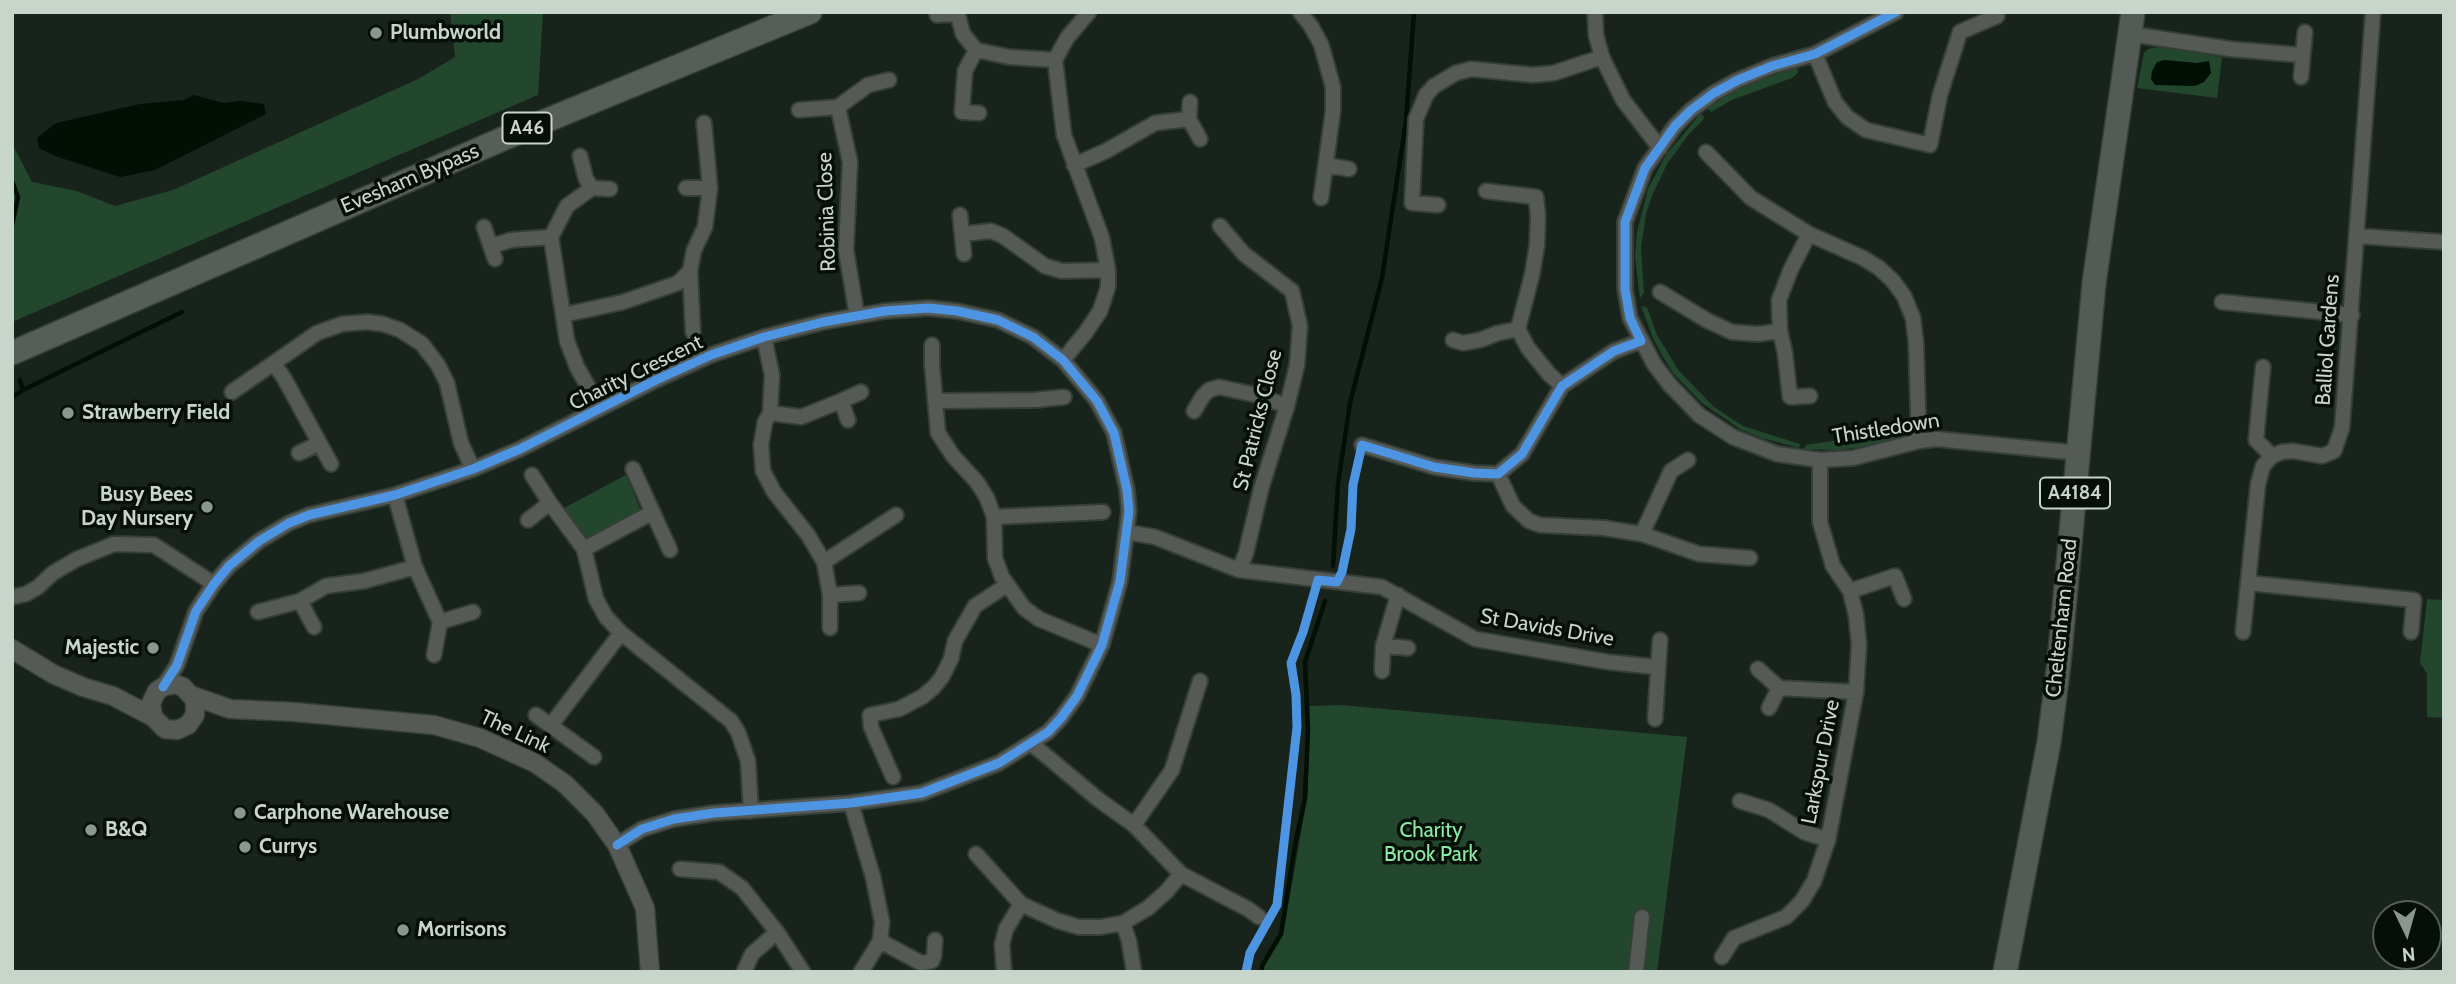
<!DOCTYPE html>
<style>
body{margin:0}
#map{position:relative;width:2456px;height:984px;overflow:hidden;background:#18231b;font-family:Cabin,sans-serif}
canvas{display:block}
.frame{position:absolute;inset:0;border:14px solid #c8d5cb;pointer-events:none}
.north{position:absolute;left:2372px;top:900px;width:70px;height:70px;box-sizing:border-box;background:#060e08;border:2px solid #545e56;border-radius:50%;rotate:175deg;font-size:19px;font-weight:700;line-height:28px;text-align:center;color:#c8d5cb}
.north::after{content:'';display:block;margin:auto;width:24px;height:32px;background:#8a978d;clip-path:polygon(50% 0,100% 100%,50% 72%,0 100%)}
</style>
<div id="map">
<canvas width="2456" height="984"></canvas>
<div class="frame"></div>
<div class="north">N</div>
</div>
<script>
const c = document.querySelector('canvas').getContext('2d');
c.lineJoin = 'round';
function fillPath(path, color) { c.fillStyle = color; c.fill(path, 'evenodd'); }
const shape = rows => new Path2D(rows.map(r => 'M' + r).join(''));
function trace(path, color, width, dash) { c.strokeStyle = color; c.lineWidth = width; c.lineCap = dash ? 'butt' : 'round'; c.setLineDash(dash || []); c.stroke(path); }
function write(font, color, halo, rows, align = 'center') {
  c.font = font + ' Cabin,sans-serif'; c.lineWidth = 7; c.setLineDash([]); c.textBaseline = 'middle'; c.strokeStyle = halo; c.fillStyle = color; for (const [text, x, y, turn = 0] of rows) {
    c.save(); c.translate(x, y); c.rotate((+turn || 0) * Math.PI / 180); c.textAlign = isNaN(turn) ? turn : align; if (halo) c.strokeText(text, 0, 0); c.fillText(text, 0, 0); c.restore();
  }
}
const green = shape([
 [450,12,543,12,538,95,12,322,12,143,32,182,77,191,115,206,173,190,418,79,455,57],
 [2159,47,2222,57,2217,98,2137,88,2144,53,2148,49],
 [1797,68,1798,73,1792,78,1732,100,1711,112,1707,108,1748,83],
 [1701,113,1704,117,1703,120,1689,134,1667,164,1652,196,1646,214,1641,248,1644,293,1640,298,1635,256,1637,232,1648,189,1666,155],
 [1641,306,1647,307,1657,335,1679,371,1714,407,1743,426,1800,444,1799,448,1762,438,1740,429,1702,403,1673,373,1662,355,1653,338],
 [1905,430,1908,433,1903,437,1872,446,1837,450,1804,449,1806,445],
 [626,475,641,511,587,539,564,508],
 [2427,599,2444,600,2444,718,2427,717,2427,674,2420,663],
 [1342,705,1687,737,1657,972,1263,972,1264,966,1283,935,1307,799,1310,730,1309,706]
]);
const water = shape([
 [2164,60,2197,63,2209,61,2211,73,2204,82,2195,86,2155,85,2151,79,2152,71,2157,62],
 [194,95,223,103,241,101,264,104,266,114,155,170,120,177,55,156,39,148,37,138,56,123,140,104,184,100]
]);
const stream = shape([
 [12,181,18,197,12,225],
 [23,390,182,312],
 [12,397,23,390,20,380],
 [1333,566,1338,484,1350,403,1382,278,1406,121,1414,12],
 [1262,972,1262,966,1281,934,1295,845,1305,798,1308,730,1305,662,1325,601]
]);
const minor = shape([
 [957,12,963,34,976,50,965,71,962,112,979,113],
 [1300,12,1311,26,1321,44,1333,87,1333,111,1321,198],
 [1595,12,1596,35,1602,57,1623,100,1660,148],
 [1896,12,1815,54,1772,66,1738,80,1714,93,1691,110,1675,126,1645,168,1625,222,1625,289,1630,318,1654,364,1670,385,1699,415,1733,437,1777,454,1820,460,1853,458,1919,441,1937,439,2079,453],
 [937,15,956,14],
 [2130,34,2230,49,2301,55],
 [976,50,1009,57,1055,60],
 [1815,54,1835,102,1847,117,1866,130,1930,145,1940,95,1960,32,1997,16],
 [2301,77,2305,32],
 [1190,102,1189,119,1200,139],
 [838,107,850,162,846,250,857,316],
 [799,110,838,107,868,85,889,80],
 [1706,152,1751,198,1809,234,1863,258,1879,268,1893,281,1904,296,1913,318,1916,343,1919,441],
 [580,156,586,179,592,188,610,189],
 [1074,165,1106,151,1155,123,1189,119],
 [1326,165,1349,169],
 [686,188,710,188],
 [1486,191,1536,197,1538,216,1537,245,1532,275,1518,329,1528,348,1549,374,1562,386],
 [1438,205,1412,203,1416,119,1426,95,1434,86,1456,73,1471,69,1533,75,1554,73,1602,57],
 [960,215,964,254],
 [1220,226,1244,254,1292,291,1300,326,1297,365,1287,406,1261,489,1246,553,1239,570],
 [484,227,495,259],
 [962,234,991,231,1003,236,1045,266,1062,271,1108,270],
 [1809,234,1791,269,1779,300,1780,331,1785,353,1790,397,1810,396],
 [2357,236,2444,242],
 [551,237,567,341,577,367,600,408],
 [492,246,511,240,551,237,567,206,592,188],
 [690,271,693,332],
 [1660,292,1708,321,1732,332,1758,334,1780,331],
 [2222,302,2352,315],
 [563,315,623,302,678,283,690,271,694,250,705,227,710,188,704,123],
 [764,337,772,375,770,413,765,422,761,445,763,471,774,492,808,535,824,562,830,595,830,628],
 [1453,340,1463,343,1480,340,1498,333,1518,329],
 [932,345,932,365,938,433,953,456,977,482,987,498,994,517,995,558,1002,577,1024,608,1039,619,1102,645],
 [1063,360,1086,332,1100,311,1108,287,1108,270,1102,238,1064,135,1055,60,1067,38,1089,12],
 [274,364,284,378,331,464],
 [2263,367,2256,440,2272,456],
 [232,392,317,333,342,324,367,322,383,324,400,330,422,344,438,365,447,383,461,443,473,469],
 [935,401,1035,400,1064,397],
 [1194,411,1203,396,1209,390,1219,387,1256,395,1287,406],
 [770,413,801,417,841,401],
 [848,420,841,401,861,392],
 [1362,445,1434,467,1474,473,1498,474,1522,454,1562,386,1614,351,1641,341],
 [299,453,318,444],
 [633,469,670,550],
 [1498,474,1513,506,1529,521,1540,525,1604,528,1642,534,1699,554,1750,558],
 [532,475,550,503,584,549,596,599,606,617,621,633,731,721,738,732,748,761,751,811],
 [395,495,415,567,440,622,434,655],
 [994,517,1103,512],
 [528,520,550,503],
 [1127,532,1155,537,1239,570,1382,587,1475,639,1608,662,1657,667],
 [1642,534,1671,471,1688,460],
 [584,549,653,512],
 [824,562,896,515],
 [2248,583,2414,600,2411,632],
 [1850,591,1895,576,1904,599],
 [830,595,859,593],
 [12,597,26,594,38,587,53,573,77,559,114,544,154,545,214,584],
 [300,601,314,627],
 [258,612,300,601,326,586,364,581,415,567],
 [440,622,473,612],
 [2243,632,2258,484,2263,466,2272,456,2282,452,2293,451,2322,456,2334,451,2342,428,2373,12],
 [1383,646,1408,648],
 [1758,669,1779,688],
 [1382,671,1383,646,1398,595],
 [163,687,177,665,196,611,214,584,229,566,259,541,289,523,309,515,395,495,473,469,520,449,656,380,711,355,764,337,823,322,885,311,928,308,957,311,998,320,1033,337,1063,360,1097,401,1114,433,1127,490,1129,511,1120,581,1102,645,1077,696,1061,718,1048,732,999,763,922,793,851,803,714,813,674,819,642,829,617,845],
 [1769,708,1779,688,1856,692],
 [536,715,594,757],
 [1655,719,1660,640],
 [551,725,621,633],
 [1032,744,1099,800,1134,825,1181,874,1248,909,1259,917],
 [893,777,871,727,870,715,899,709,922,697,934,687,942,677,951,659,955,641,975,606,1007,585],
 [1740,801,1769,810,1804,832,1828,840],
 [851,803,873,877,882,922,880,941,861,972],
 [1134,825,1172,770,1200,681],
 [976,854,1021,904,1058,921,1079,927,1101,927,1123,923,1148,908,1167,891,1181,874],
 [680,869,719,872,742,888,777,932,803,972],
 [1123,923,1129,941,1134,972],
 [880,941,921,963,932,961,934,956,935,940],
 [1722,957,1734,938,1786,917,1802,901,1814,881,1828,840,1856,692,1859,644,1856,615,1850,591,1833,566,1820,522,1820,460],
 [744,972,752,954,777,932],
 [1004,972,1002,944,1006,929,1021,904],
 [1636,972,1642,917]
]);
const tertiary = shape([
 [12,649,53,674,83,687,113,696,153,717,165,729,177,730,188,725,195,715,195,700,183,687,175,684,163,687,157,691,151,703,153,717],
 [193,696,230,709,295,712,434,725,480,738,535,763,565,784,595,814,617,845,645,908,650,972]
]);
const primary = shape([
 [2005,972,2049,742,2059,663,2094,283,2133,12]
]);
const trunk = shape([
 [12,353,521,131,810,12]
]);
const cycleway = shape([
 [163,687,177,665,196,611,214,584,229,566,259,541,289,523,309,515,395,495,473,469,520,449,656,380,711,355,764,337,823,322,885,311,928,308,957,311,998,320,1033,337,1063,360,1097,401,1114,433,1127,490,1129,511,1120,581,1102,645,1077,696,1061,718,1048,732,999,763,922,793,851,803,714,813,674,819,642,829,617,845],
 [1246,972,1250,953,1277,905,1297,727,1296,695,1291,663,1303,632,1318,580,1337,582,1342,572,1351,529,1353,485,1362,445,1434,467,1474,473,1498,474,1522,454,1562,386,1614,351,1641,341,1630,318,1625,289,1625,222,1645,168,1675,126,1691,110,1714,93,1738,80,1772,66,1815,54,1896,12]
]);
const markers = [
 [376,33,7,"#8a978d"],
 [68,413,7,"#8a978d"],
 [207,507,7,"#8a978d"],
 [153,648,7,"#8a978d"],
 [240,813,7,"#8a978d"],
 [91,830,7,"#8a978d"],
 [245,847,7,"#8a978d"],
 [403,930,7,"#8a978d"]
];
const shields = [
 [527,128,49],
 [2075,493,70]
];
const shieldNames = [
 ["A46",527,128],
 ["A4184",2075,493]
];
const poiNames = [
 ["Plumbworld",390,33],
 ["Strawberry Field",82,413],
 ["Busy Bees",193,495,"right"],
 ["Day Nursery",193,519,"right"],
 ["Majestic",139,648,"right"],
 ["Carphone Warehouse",254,813],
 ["B&Q",105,830],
 ["Currys",259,847],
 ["Morrisons",417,930]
];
const streetNames = [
 ["Evesham Bypass",410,179,-23],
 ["Robinia Close",827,212,-92],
 ["Balliol Gardens",2328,340,-86],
 ["Charity Crescent",636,373,-26],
 ["St Patricks Close",1258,420,-76],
 ["Thistledown",1886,429,-9],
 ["Cheltenham Road",2062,618,-84],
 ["St Davids Drive",1547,628,10],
 ["The Link",515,732,25],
 ["Larkspur Drive",1821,762,-79]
];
const parkNames = [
 ["Charity",1431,831],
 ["Brook Park",1431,855]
];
fillPath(green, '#23472d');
fillPath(water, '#020f04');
trace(stream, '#020f04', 4.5);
trace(minor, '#353f38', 18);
trace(tertiary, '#353f38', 21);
trace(primary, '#353f38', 26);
trace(trunk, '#353f38', 26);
trace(minor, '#555a56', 14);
trace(tertiary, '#555a56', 18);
trace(primary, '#545a56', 23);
trace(trunk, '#565e59', 23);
trace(cycleway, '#4d94e3', 9);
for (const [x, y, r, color] of markers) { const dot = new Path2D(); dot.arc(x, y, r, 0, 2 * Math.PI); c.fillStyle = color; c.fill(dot); trace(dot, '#060e08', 2.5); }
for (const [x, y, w] of shields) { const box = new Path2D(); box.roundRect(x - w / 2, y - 15.5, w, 31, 5); c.fillStyle = '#060e08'; c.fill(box); trace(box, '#c8d5cb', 2); }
write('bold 19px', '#c8d5cb', null, shieldNames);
write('bold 21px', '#c8d5cb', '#060e08', poiNames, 'left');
write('21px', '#c8d5cb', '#060e08', streetNames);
write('21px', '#8aeba4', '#060e08', parkNames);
</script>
